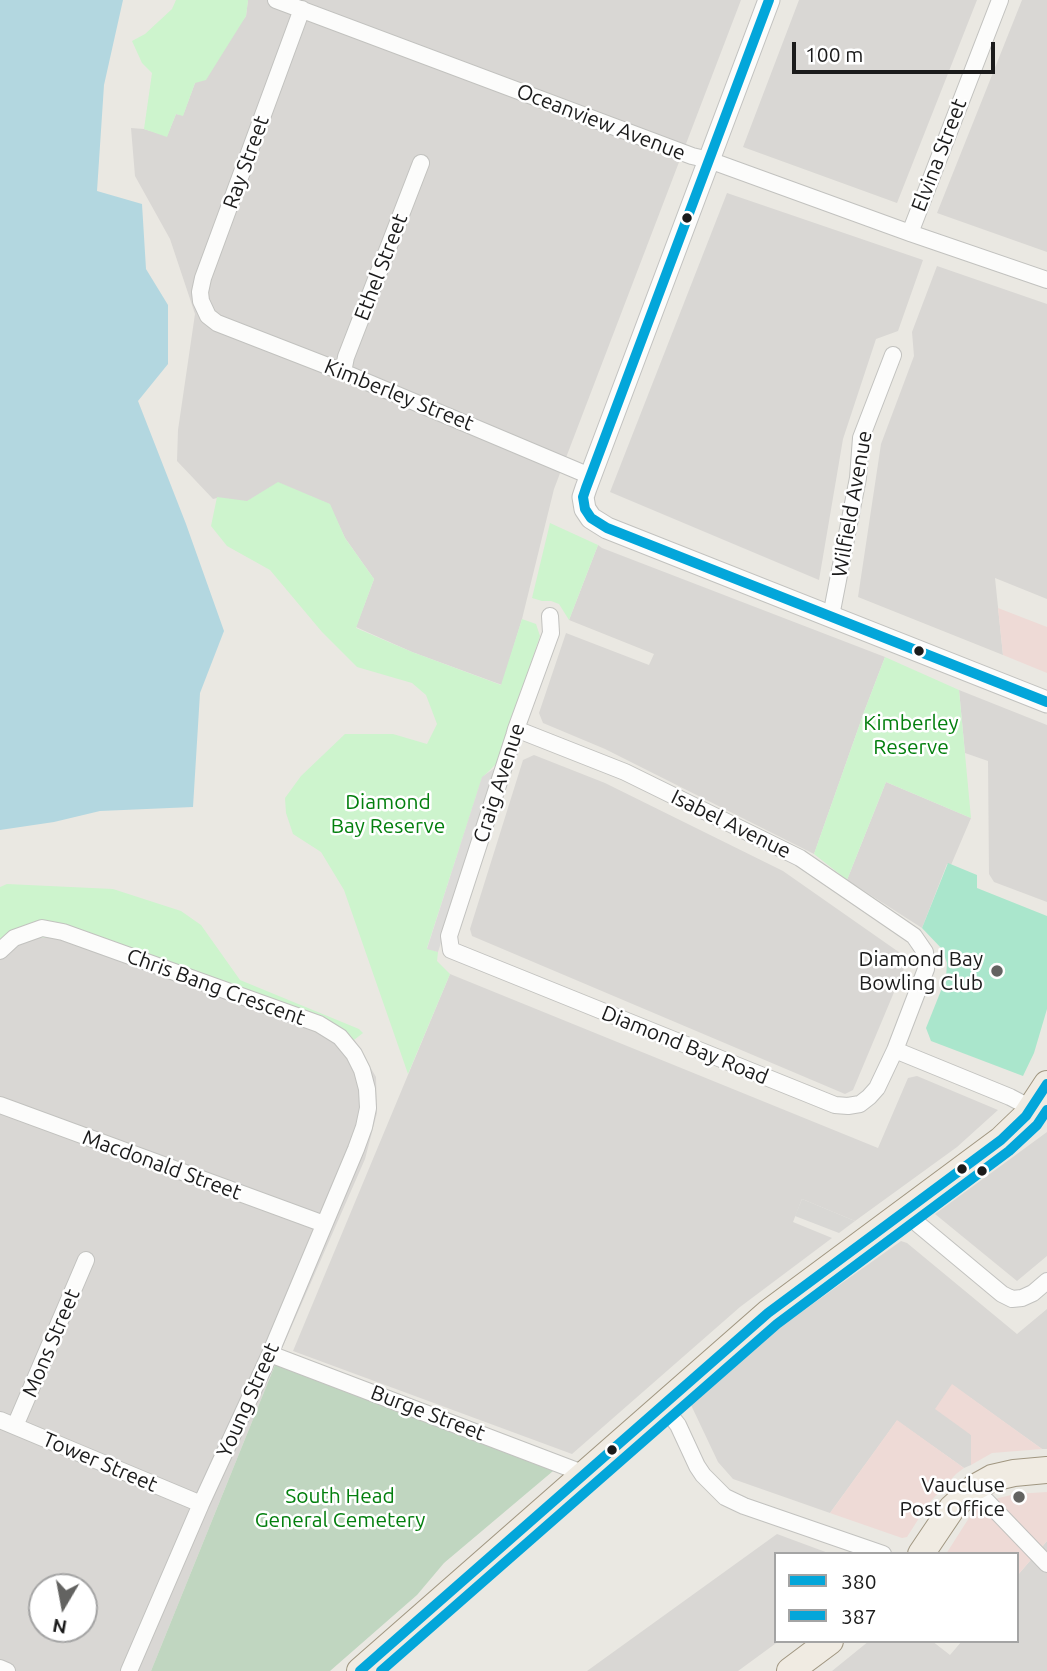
<!DOCTYPE html>
<style>
body{margin:0}
#map{position:relative;width:1047px;height:1671px;overflow:hidden;background:#eae8e2;font-family:Ubuntu,sans-serif}
canvas{display:block}
.legend{position:absolute;left:774px;top:1552px;width:245px;height:91px;box-sizing:border-box;background:#fff;border:2px solid #a4a4a4;margin:0;padding:9px 12px;list-style:none;font-size:21px;color:#1b1b1b}
.legend li{display:flex;align-items:center;gap:14px;height:35px}
.legend b{width:35px;border:2px solid #a4a4a4}
.north{position:absolute;left:28px;top:1573px;width:70px;height:70px;box-sizing:border-box;background:#fff;border:2px solid #a4a4a4;border-radius:50%;rotate:190deg;font-size:19px;font-weight:700;line-height:28px;text-align:center;color:#1b1b1b}
.north::after{content:'';display:block;margin:auto;width:24px;height:32px;background:#636361;clip-path:polygon(50% 0,100% 100%,50% 72%,0 100%)}
.scale{position:absolute;left:792px;top:42px;width:203px;height:32px;box-sizing:border-box;border:4px solid #1b1b1b;border-top:0;padding-left:9px;font-size:21px;line-height:24px;white-space:nowrap;color:#1b1b1b;-webkit-text-stroke:5px #fff;paint-order:stroke}
</style>
<div id="map">
<canvas width="1047" height="1671"></canvas>
<ul class="legend">
<li><b style="height:9px;background:#03a6da"></b>380</li>
<li><b style="height:9px;background:#03a6da"></b>387</li>
</ul>
<div class="north">N</div>
<div class="scale">100 m</div>
</div>
<script>
const c = document.querySelector('canvas').getContext('2d');
c.lineJoin = 'round';
function fillPath(path, color) { c.fillStyle = color; c.fill(path, 'evenodd'); }
const shape = rows => new Path2D(rows.map(r => 'M' + r).join(''));
function trace(path, color, width, dash) { c.strokeStyle = color; c.lineWidth = width; c.lineCap = dash ? 'butt' : 'round'; c.setLineDash(dash || []); c.stroke(path); }
function write(font, color, halo, rows, align = 'center') {
  c.font = font + ' Ubuntu,sans-serif'; c.lineWidth = 5; c.setLineDash([]); c.textBaseline = 'middle'; c.strokeStyle = halo; c.fillStyle = color; for (const [text, x, y, turn = 0] of rows) {
    c.save(); c.translate(x, y); c.rotate((+turn || 0) * Math.PI / 180); c.textAlign = isNaN(turn) ? turn : align; if (halo) c.strokeText(text, 0, 0); c.fillText(text, 0, 0); c.restore();
  }
}
const residential = shape([
 [248,0,741,0,554,489,522,619,502,685,412,652,356,627,374,579,345,538,329,504,278,483,247,502,217,498,213,499,177,461,178,430,195,314,170,239,135,176,131,128,144,129,167,136,176,114,183,115,195,83,246,16],
 [799,0,977,0,897,203,743,147],
 [1022,0,1047,0,1047,252,937,213],
 [727,193,923,260,898,331,876,339,843,439,819,580,610,492],
 [937,266,1047,304,1047,599,995,578,1003,655,858,597,881,444,914,356,912,332],
 [598,545,602,548,885,657,864,712,814,854,605,749,543,723,539,713,566,633,649,665,654,654,569,620],
 [959,690,1047,725,1047,902,994,882,989,874,988,761,965,753],
 [534,755,605,783,783,871,903,955,905,966,853,1090,845,1094,472,936,470,929,523,760],
 [886,782,971,818,951,865,947,864,922,928,847,880],
 [73,936,339,1030,355,1041,376,1077,377,1113,365,1159,277,1360,151,1671,0,1671,0,955,33,938],
 [42,1587,84,1587,84,1629,42,1629],
 [450,974,878,1148,908,1078,917,1076,998,1110,957,1147,855,1221,802,1199,793,1222,832,1238,740,1307,572,1454,293,1351],
 [1047,1132,1047,1256,1017,1281,935,1214],
 [901,1241,907,1243,1017,1334,1047,1309,1047,1449,1042,1449,952,1385,971,1435,971,1465,964,1468,897,1421,830,1513,733,1479,718,1462,691,1405,783,1325],
 [777,1534,831,1554,776,1554,776,1641,779,1641,738,1671,587,1671],
 [1047,1541,1047,1671,832,1671,869,1641,932,1641,950,1655,962,1641,1017,1641,1017,1576]
]);
const commercial = shape([
 [998,608,1047,627,1047,673,1003,655],
 [952,1384,1042,1449,992,1453,971,1465,971,1435,935,1409],
 [897,1420,964,1468,956,1474,928,1504,907,1537,902,1538,830,1513],
 [1047,1492,1047,1541,1017,1576,1017,1554,946,1554,974,1510,995,1499,1015,1494]
]);
const religious = shape([
 [802,1199,855,1221,839,1233,795,1216]
]);
const cemetery = shape([
 [277,1360,559,1466,444,1563,417,1595,330,1671,151,1671]
]);
const park = shape([
 [176,0,248,0,246,16,206,80,195,83,183,116,176,114,167,137,144,129,152,73,142,63,132,41,145,34,172,9],
 [278,482,330,504,345,538,374,579,356,628,412,652,501,685,522,619,536,624,540,636,498,762,482,778,427,948,438,952,437,961,450,974,408,1074,344,890,321,852,293,834,286,813,285,798,301,776,345,734,393,734,427,744,437,724,426,695,412,683,357,667,322,632,270,570,227,546,211,526,217,497,247,501],
 [550,523,598,545,569,620,559,604,551,601,542,601,532,598],
 [885,657,959,690,971,818,886,782,847,880,814,854,864,712],
 [7,884,113,889,181,911,201,925,240,980,359,1029,363,1033,354,1040,339,1030,73,936,33,938,0,955,0,887]
]);
const pitch = shape([
 [948,863,977,875,977,888,1047,916,1047,1009,1034,1053,1023,1076,931,1041,926,1028,946,978,947,963,942,949,922,928]
]);
const parking = shape([
 [496,767,438,952,427,949,482,777]
]);
const water = shape([
 [0,0,123,0,104,85,97,191,142,204,146,269,168,305,168,364,138,401,186,524,224,631,200,693,193,807,100,811,54,822,0,830]
]);
const minor = shape([
 [276,0,692,156,709,160,910,233,1047,280],
 [302,9,203,278,200,292,201,301,208,316,217,323,343,372,590,476],
 [910,233,1000,0],
 [343,372,346,357,421,163],
 [831,616,858,478,861,438,893,355],
 [516,729,625,772,800,858,914,936,925,952,926,969,895,1050,877,1088,869,1097,860,1104,848,1106,835,1105,451,950,449,936,514,736,516,729,551,633,550,616],
 [0,951,14,938,42,928,63,932,319,1024,340,1037,354,1054,362,1070,367,1089,368,1108,364,1127,356,1149,270,1354,201,1504,129,1671],
 [895,1050,1010,1097,1031,1108],
 [0,1105,324,1224],
 [906,1211,918,1224,1002,1294,1012,1299,1022,1298,1033,1293,1047,1281],
 [270,1354,585,1474],
 [662,1405,678,1425,697,1466,703,1475,725,1497,744,1506,883,1554],
 [0,1420,201,1504],
 [15,1426,86,1260],
 [974,1488,1047,1564],
 [0,1668,7,1671]
]);
const tertiary = shape([
 [769,0,586,488,583,497,585,509,591,518,607,528,1047,702]
]);
const primary = shape([
 [921,1554,952,1508,974,1488,992,1478,1014,1473,1047,1470],
 [360,1671,768,1313,1001,1140,1026,1116,1047,1084],
 [790,1671,830,1641]
]);
const bus1 = shape([
 [769,0,586,488,583,497,585,509,591,518,607,528,1047,702],
 [360,1671,768,1313,1001,1140,1026,1116,1047,1084]
]);
const bus2 = shape([
 [381,1671,777,1324,1009,1151,1037,1125,1047,1110]
]);
const markers = [
 [687,218,6,"#1b1b1b"],
 [919,651,6,"#1b1b1b"],
 [997,971,7,"#636361"],
 [962,1169,6,"#1b1b1b"],
 [982,1171,6,"#1b1b1b"],
 [612,1450,6,"#1b1b1b"],
 [1019,1497,7,"#636361"]
];
const streetNames = [
 ["Oceanview Avenue",601,122,21],
 ["Elvina Street",939,155,-69],
 ["Ray Street",246,162,-70],
 ["Ethel Street",381,267,-69],
 ["Kimberley Street",399,395,22],
 ["Wilfield Avenue",852,504,-80],
 ["Craig Avenue",499,783,-72],
 ["Isabel Avenue",731,824,26],
 ["Chris Bang Crescent",216,987,20],
 ["Diamond Bay Road",685,1045,22],
 ["Macdonald Street",162,1165,20],
 ["Mons Street",51,1343,-67],
 ["Young Street",248,1400,-66],
 ["Burge Street",428,1413,21],
 ["Tower Street",100,1462,23]
];
const parkNames = [
 ["Kimberley",911,723],
 ["Reserve",911,747],
 ["Diamond",388,802],
 ["Bay Reserve",388,826],
 ["South Head",340,1496],
 ["General Cemetery",340,1520]
];
const poiNames = [
 ["Diamond Bay",983,959],
 ["Bowling Club",983,983],
 ["Vaucluse",1005,1485],
 ["Post Office",1005,1509]
];
fillPath(residential, '#d9d7d4');
fillPath(commercial, '#eedad6');
fillPath(religious, '#d8d7d4');
fillPath(cemetery, '#c0d6c0');
fillPath(park, '#cdf4cd');
fillPath(pitch, '#aae6cc');
fillPath(parking, '#dcdbd9');
fillPath(water, '#b3d7e0');
trace(minor, '#c2c2bf', 18);
trace(tertiary, '#c2c2bf', 23);
trace(primary, '#a09680', 28);
trace(minor, '#fcfcfb', 16);
trace(tertiary, '#fcfcfb', 21);
trace(primary, '#f0ebe2', 26);
trace(bus1, '#03a6da', 10);
trace(bus2, '#03a6da', 10);
for (const [x, y, r, color] of markers) { const dot = new Path2D(); dot.arc(x, y, r, 0, 2 * Math.PI); c.fillStyle = color; c.fill(dot); trace(dot, '#fff', 2.5); }
write('21px', '#1b1b1b', '#fff', streetNames);
write('21px', '#037f0e', '#fff', parkNames);
write('21px', '#1b1b1b', '#fff', poiNames, 'right');
</script>
